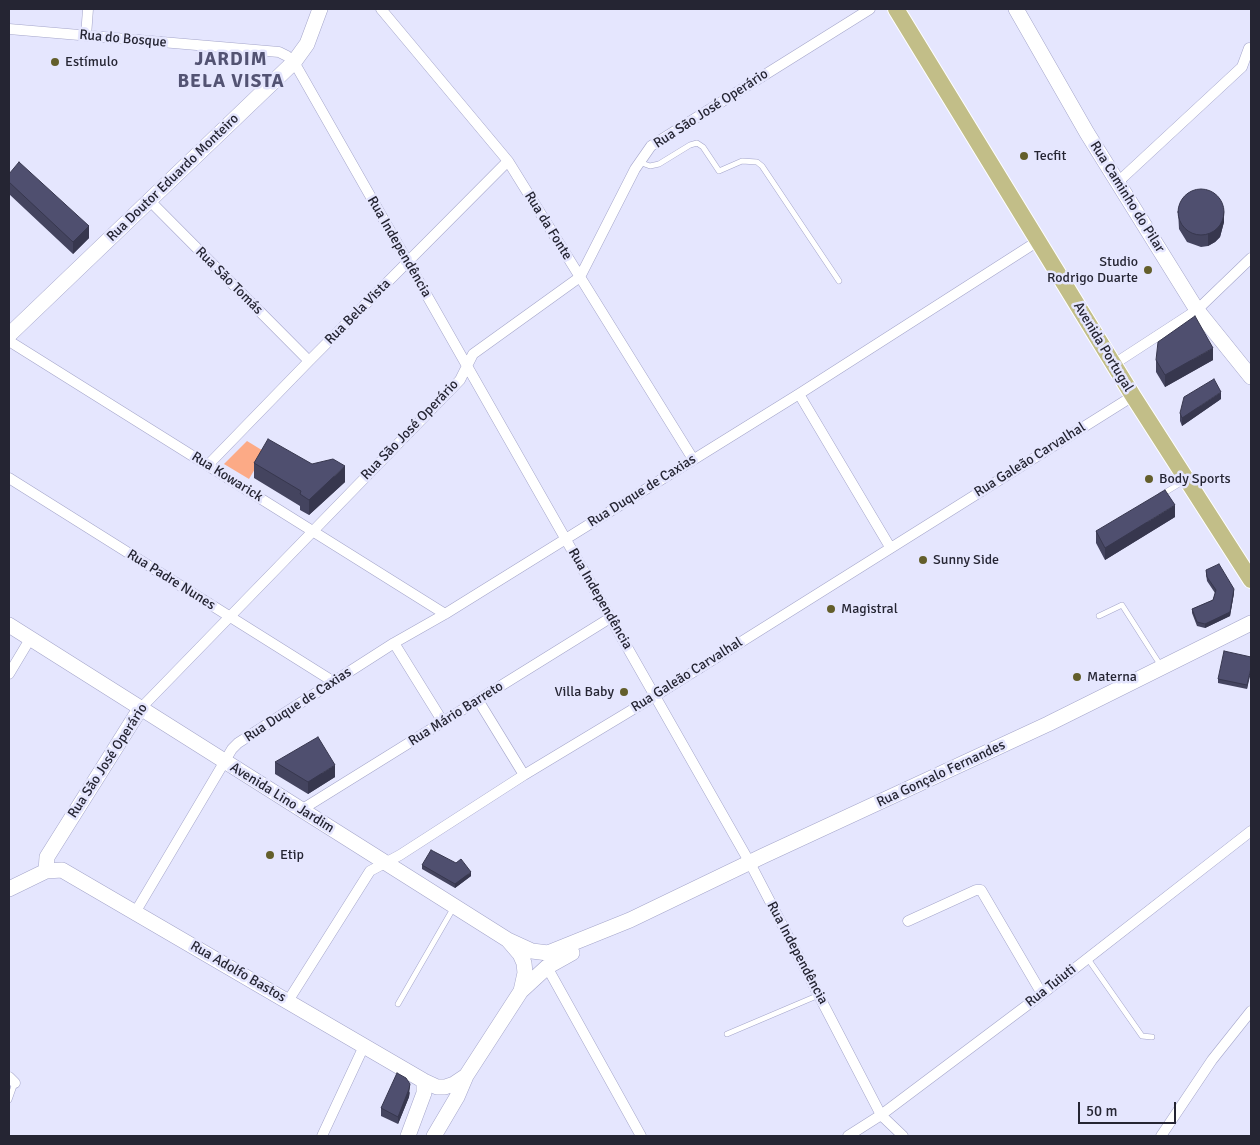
<!DOCTYPE html>
<meta charset="utf-8">
<style>
body{margin:0}
#map{position:relative;width:1260px;height:1145px;overflow:hidden;background:#e5e6fe;font-family:Signika,sans-serif}
canvas{display:block}
.frame{position:absolute;inset:0;border:10px solid #252533;pointer-events:none}
.scale{position:absolute;left:1078px;top:1102px;width:98px;height:22px;box-sizing:border-box;border:2px solid #252533;border-top:0;padding-left:6px;font-size:15px;line-height:18px;white-space:nowrap;color:#252533;-webkit-text-stroke:4px #e5e6fe;paint-order:stroke}
</style>
<div id="map">
<canvas width="1260" height="1145"></canvas>
<div class="frame"></div>
<div class="scale">50 m</div>
</div>
<script>
const c = document.querySelector('canvas').getContext('2d');
c.lineJoin = 'round';
function fillPath(path, color) { c.fillStyle = color; c.fill(path, 'evenodd'); }
const shape = rows => new Path2D(rows.map(r => 'M' + r).join(''));
function trace(path, color, width, dash) { c.strokeStyle = color; c.lineWidth = width; c.lineCap = dash ? 'butt' : 'round'; c.setLineDash(dash || []); c.stroke(path); }
function write(font, color, halo, rows, align = 'center') {
  c.font = font + ' Signika,sans-serif'; c.lineWidth = 5; c.setLineDash([]); c.textBaseline = 'middle'; c.strokeStyle = halo; c.fillStyle = color; for (const [text, x, y, turn = 0] of rows) {
    c.save(); c.translate(x, y); c.rotate((+turn || 0) * Math.PI / 180); c.textAlign = isNaN(turn) ? turn : align; if (halo) c.strokeText(text, 0, 0); c.fillText(text, 0, 0); c.restore();
  }
}
const green = shape([
 [247,441,265,452,249,479,224,464]
]);
const lane = shape([
 [639,162,650,166,659,164,690,145,697,143,703,147,719,171,742,161,757,162,762,166,839,281],
 [1161,495,1184,481],
 [1099,616,1122,605,1161,666],
 [1088,959,1142,1036,1152,1037],
 [398,1004,454,907],
 [727,1034,819,995],
 [9,1100,15,1083]
]);
const street = shape([
 [381,9,508,161,693,459],
 [9,29,279,52,287,56,294,62,750,863,881,1115,903,1136],
 [86,36,88,9],
 [1118,182,1242,67,1249,48],
 [150,201,309,361],
 [9,341,445,614],
 [1114,364,1197,310,1251,258],
 [799,394,890,547],
 [208,465,309,361,508,161],
 [9,478,334,682],
 [394,643,443,722],
 [9,674,30,639],
 [478,700,524,775],
 [140,709,460,380,473,354,580,277,635,169,651,146,870,9],
 [301,810,610,618],
 [136,911,232,749,238,743,394,643,445,614,799,394,1038,241],
 [908,921,976,890,981,890,1042,994],
 [547,967,641,1136],
 [288,1001,370,871,400,855,524,775,655,696,1133,396],
 [9,1077,15,1083],
 [322,1136,364,1046],
 [848,1136,881,1115,1042,994,1251,831],
 [1161,1136,1212,1060,1251,1011]
]);
const secondary = shape([
 [1016,9,1087,133,1197,310,1251,377],
 [9,335,294,62,307,44,320,9],
 [9,625,508,940,520,954,524,963,525,973,521,991],
 [46,871,47,857,140,709],
 [9,889,46,871,62,870,424,1081,437,1087,445,1087,454,1084,466,1076],
 [508,940,532,951,548,953,630,920,763,856,1048,724,1251,623],
 [408,1136,424,1093,424,1081],
 [434,1136,457,1097,466,1076,521,991,547,967,572,953]
]);
const primary = shape([
 [896,9,1133,396,1251,580]
]);
const wall = shape([
 [9,174,89,238,73,254,9,194],
 [1178,210,1224,222,1220,237,1215,242,1208,246,1201,247,1187,242,1179,229],
 [1156,360,1213,360,1165,387,1156,372],
 [1221,399,1182,426,1180,421,1180,413],
 [254,463,312,464,345,482,309,515,300,510,300,506,254,478],
 [1175,517,1105,560,1096,543,1096,531],
 [1206,570,1234,593,1230,616,1205,628,1197,626,1192,613,1192,609,1213,600,1215,593,1207,581,1206,574],
 [1251,657,1247,689,1218,683,1218,679],
 [275,762,335,777,308,794,275,774],
 [422,865,471,876,455,888,422,869],
 [410,1092,409,1097,398,1124,381,1116,381,1108]
]);
const shadedWall = shape([
 [1224,211,1224,222,1220,237,1215,242,1208,246,1208,234],
 [89,226,89,238,73,254,73,242],
 [1213,348,1213,360,1165,387,1165,375],
 [1221,392,1221,399,1182,426,1182,418],
 [345,466,345,482,309,515,309,500],
 [1175,505,1175,517,1105,560,1105,548],
 [1234,589,1234,593,1230,616,1205,628,1205,624],
 [1251,668,1251,672,1247,689,1247,685],
 [335,765,335,777,308,794,308,782],
 [471,872,471,876,455,888,455,884],
 [410,1084,409,1097,398,1124,398,1117]
]);
const building = shape([
 [19,162,89,226,73,242,9,182,9,174,19,162],
 '1178 212a23 23 0 1 1 46 0a23 23 0 1 1-46 0Z',
 [1195,316,1213,348,1165,375,1156,360,1158,342,1195,316],
 [1214,379,1221,392,1182,418,1180,413,1184,397,1214,379],
 [268,439,312,464,333,459,345,466,309,500,300,494,301,491,254,463,268,439],
 [1165,490,1175,505,1105,548,1096,531,1165,490],
 [1219,564,1234,589,1230,612,1205,624,1197,622,1192,609,1213,600,1216,590,1207,577,1206,570,1219,564],
 [1224,651,1251,657,1251,668,1247,685,1218,679,1224,651],
 [318,737,335,765,308,782,275,762,318,737],
 [431,850,456,863,461,859,471,872,455,884,422,865,431,850],
 [397,1073,406,1078,410,1084,409,1089,398,1117,381,1108,397,1073]
]);
const markers = [
 [55,62,5,"#635e2b"],
 [1024,156,5,"#635e2b"],
 [1148,270,5,"#635e2b"],
 [1149,479,5,"#635e2b"],
 [923,560,5,"#635e2b"],
 [831,609,5,"#635e2b"],
 [1077,677,5,"#635e2b"],
 [624,692,5,"#635e2b"],
 [270,855,5,"#635e2b"]
];
const streetNames = [
 ["Rua do Bosque",123,39,5],
 ["Rua São José Operário",711,109,-33],
 ["Rua Doutor Eduardo Monteiro",173,178,-44],
 ["Rua Caminho do Pilar",1127,197,58],
 ["Rua da Fonte",548,226,58],
 ["Rua Independência",399,247,60],
 ["Rua São Tomás",229,281,45],
 ["Rua Bela Vista",358,312,-45],
 ["Avenida Portugal",1103,347,59],
 ["Rua São José Operário",410,430,-46],
 ["Rua Galeão Carvalhal",1030,460,-32],
 ["Rua Kowarick",227,477,32],
 ["Rua Duque de Caxias",642,491,-32],
 ["Rua Padre Nunes",171,580,32],
 ["Rua Independência",600,599,60],
 ["Rua Galeão Carvalhal",687,675,-32],
 ["Rua Duque de Caxias",298,705,-33],
 ["Rua Mário Barreto",456,714,-32],
 ["Rua São José Operário",108,761,-57],
 ["Rua Gonçalo Fernandes",941,774,-25],
 ["Avenida Lino Jardim",282,798,32],
 ["Rua Independência",797,953,62],
 ["Rua Adolfo Bastos",238,972,30],
 ["Rua Tuiuti",1051,986,-38]
];
const poiNames = [
 ["Estímulo",65,62],
 ["Tecfit",1034,156],
 ["Studio",1138,262,"right"],
 ["Rodrigo Duarte",1138,278,"right"],
 ["Body Sports",1159,479],
 ["Sunny Side",933,560],
 ["Magistral",841,609],
 ["Materna",1087,677],
 ["Villa Baby",614,692,"right"],
 ["Etip",280,855]
];
const districtNames = [
 ["JARDIM",231,60],
 ["BELA VISTA",231,82]
];
fillPath(green, '#fcaa86');
trace(lane, '#a4a5ca', 6);
trace(street, '#a4a5ca', 11);
trace(secondary, '#a4a5ca', 16);
trace(primary, '#fff', 18);
trace(lane, '#fff', 5);
trace(street, '#fff', 10);
trace(secondary, '#fff', 15);
trace(primary, '#c2be88', 16);
fillPath(wall, '#44445f');
fillPath(shadedWall, '#37374e');
fillPath(building, '#4f4f6f');
trace(building, '#37374e', 1);
for (const [x, y, r, color] of markers) { const dot = new Path2D(); dot.arc(x, y, r, 0, 2 * Math.PI); c.fillStyle = color; c.fill(dot); trace(dot, '#e5e6fe', 2); }
write('14px', '#252533', '#e5e6fe', streetNames);
write('14px', '#252533', '#e5e6fe', poiNames, 'left');
c.letterSpacing = '1px';
write('bold 19px', '#535373', '#e5e6fe', districtNames);
c.letterSpacing = '0px';
</script>
